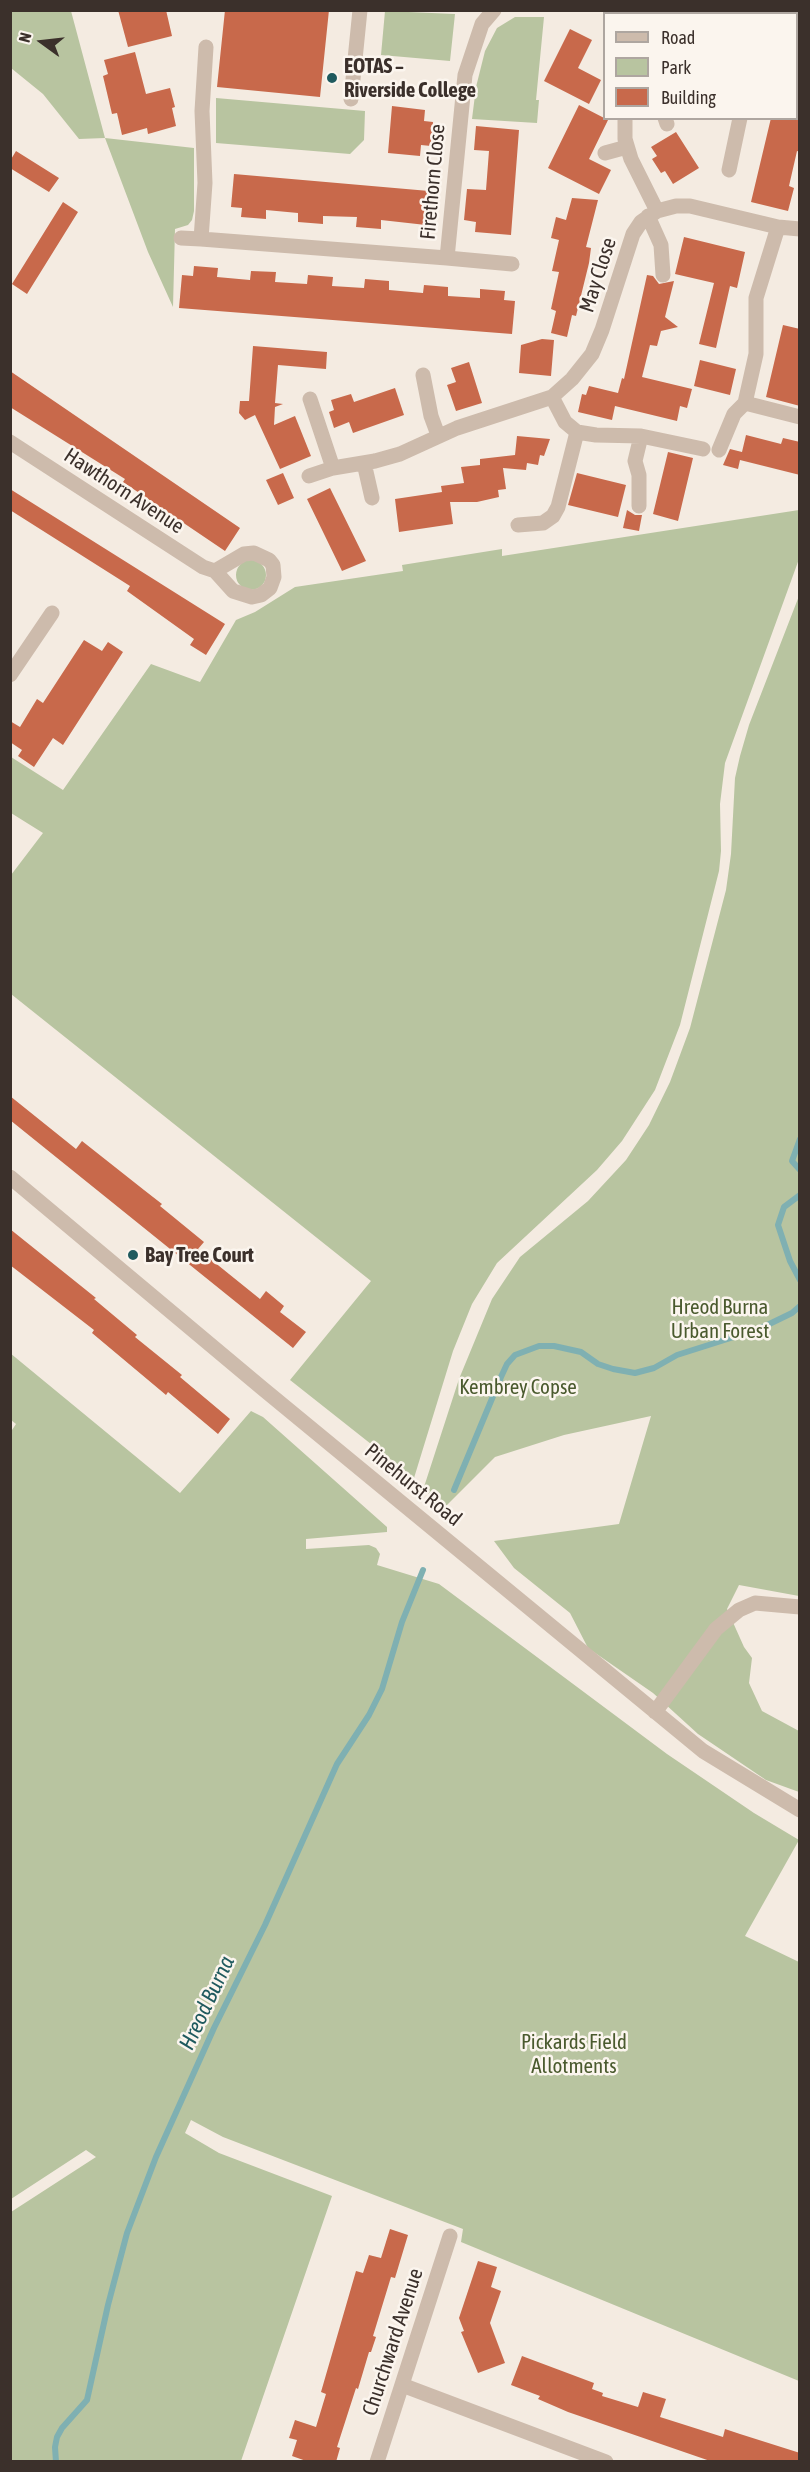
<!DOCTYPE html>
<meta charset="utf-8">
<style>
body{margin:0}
#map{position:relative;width:810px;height:2472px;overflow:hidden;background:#f4ebe1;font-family:"Asap Condensed",sans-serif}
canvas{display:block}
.frame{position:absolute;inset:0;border:12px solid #3b302b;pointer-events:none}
.legend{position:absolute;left:603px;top:12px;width:195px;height:108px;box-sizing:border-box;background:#fbf5ee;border:2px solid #aea6a0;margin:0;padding:8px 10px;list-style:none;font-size:18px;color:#3b302b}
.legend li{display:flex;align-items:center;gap:12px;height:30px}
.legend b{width:30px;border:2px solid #aea6a0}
.north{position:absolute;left:12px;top:12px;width:60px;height:60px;-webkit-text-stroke:4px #fbf5ee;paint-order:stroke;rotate:285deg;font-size:16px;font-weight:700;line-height:24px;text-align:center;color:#3b302b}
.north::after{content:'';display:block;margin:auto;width:21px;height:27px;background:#3b302b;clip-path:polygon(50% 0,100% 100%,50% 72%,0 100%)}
</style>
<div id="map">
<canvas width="810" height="2472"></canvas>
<div class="frame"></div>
<ul class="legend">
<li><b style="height:8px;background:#cdbbac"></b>Road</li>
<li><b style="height:16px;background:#b8c4a0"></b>Park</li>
<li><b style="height:16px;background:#c8694b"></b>Building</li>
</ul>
<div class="north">N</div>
</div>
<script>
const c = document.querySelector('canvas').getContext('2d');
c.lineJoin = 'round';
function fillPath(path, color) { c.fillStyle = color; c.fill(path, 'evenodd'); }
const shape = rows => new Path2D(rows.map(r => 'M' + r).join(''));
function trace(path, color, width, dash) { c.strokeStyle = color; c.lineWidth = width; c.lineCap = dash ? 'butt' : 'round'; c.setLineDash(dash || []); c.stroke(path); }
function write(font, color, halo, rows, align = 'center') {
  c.font = font + ' "Asap Condensed",sans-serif'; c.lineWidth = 5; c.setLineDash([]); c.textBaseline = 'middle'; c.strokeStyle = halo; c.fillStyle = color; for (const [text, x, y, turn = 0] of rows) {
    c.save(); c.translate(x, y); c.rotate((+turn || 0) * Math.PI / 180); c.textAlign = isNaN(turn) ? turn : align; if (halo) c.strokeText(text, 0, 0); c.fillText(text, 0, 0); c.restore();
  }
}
const green = shape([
 [11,11,71,11,105,138,194,148,194,211,192,220,188,225,175,229,173,307,148,252,105,138,79,139,43,94,11,68],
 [385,11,455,14,450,61,381,55],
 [515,17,544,17,536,100,539,100,537,123,472,119,476,87,485,51,497,28],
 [216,98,365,111,364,140,350,154,216,143],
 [799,510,799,559,725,763,720,804,721,851,719,871,680,1025,655,1090,622,1141,597,1170,497,1263,472,1304,453,1351,414,1478,290,1380,371,1281,11,994,11,875,43,833,11,813,11,757,63,790,151,664,200,682,236,620,255,612,295,587,403,571,402,565,502,549,502,556],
 '236 575a15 15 0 1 1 30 0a15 15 0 1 1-30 0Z',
 [799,596,799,1596,739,1585,727,1609,744,1647,752,1658,749,1683,762,1711,799,1731,799,1792,766,1780,698,1734,653,1693,588,1648,570,1613,514,1568,494,1541,619,1524,651,1416,564,1435,495,1457,446,1506,423,1490,459,1379,492,1299,520,1257,588,1201,626,1160,649,1125,670,1082,690,1028,726,890,731,854,735,778,740,756,749,725],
 [10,1353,180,1493,251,1411,263,1417,387,1527,387,1532,306,1539,306,1549,369,1545,376,1548,380,1554,377,1565,439,1584,667,1754,754,1813,799,1840,745,1936,799,1962,799,2381,461,2242,463,2229,223,2137,191,2120,185,2133,219,2153,332,2196,241,2461,11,2461,11,2212,96,2157,86,2150,11,2199,10,1433,16,1424,11,1420]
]);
const stream = shape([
 [800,1139,792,1161,800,1170],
 [800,1195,784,1207,778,1225,790,1261,800,1280],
 [454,1490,501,1377,507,1364,515,1355,539,1346,554,1346,581,1352,598,1364,613,1369,635,1373,654,1368,677,1355,759,1329,792,1313,800,1306],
 [56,2462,55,2447,57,2437,62,2428,87,2400,108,2305,127,2233,156,2157,214,2028,265,1925,337,1764,369,1715,382,1689,402,1622,423,1570]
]);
const building = shape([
 [118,10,166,10,172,36,128,47],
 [225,10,329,10,320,97,217,87],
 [570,29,592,40,578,68,601,80,589,104,544,81],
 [135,52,146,94,170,88,175,107,172,108,176,126,148,134,147,128,122,135,117,113,112,114,103,76,108,74,104,60],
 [579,105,608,120,589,159,611,170,599,194,548,168],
 [392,106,425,110,424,121,433,122,431,146,421,145,420,156,388,153],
 [771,118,800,118,800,152,797,151,789,186,794,188,788,211,751,202],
 [476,126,519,130,511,235,475,232,476,222,464,220,467,189,486,190,489,151,474,150],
 [676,132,699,168,673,184,665,171,661,173,652,159,657,156,651,147],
 [16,151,59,178,49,192,10,168,10,161],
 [234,174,429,191,426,225,381,220,381,229,356,227,357,217,323,216,323,224,298,222,298,213,266,210,266,219,241,217,242,208,231,207],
 [572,198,598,200,586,247,591,248,589,263,576,316,572,315,567,337,551,333,556,311,551,309,559,272,552,271,559,240,551,238,556,217,566,220],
 [63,202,78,212,27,294,12,284],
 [684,237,745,252,737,288,730,286,716,348,699,344,714,283,675,274],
 [194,266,218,268,217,277,250,280,251,271,276,272,275,282,307,284,308,275,333,277,332,286,364,288,365,279,389,281,389,290,423,293,424,285,448,287,448,296,480,298,480,289,505,291,504,300,515,301,512,334,179,308,182,275,193,276],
 [647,275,653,276,659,284,674,281,665,317,678,327,661,331,657,346,650,345,642,377,692,389,687,408,680,406,677,421,615,406,612,420,578,412,582,394,586,395,589,386,618,393,622,378,624,379],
 [783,325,800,329,800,406,766,397],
 [542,339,554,340,551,376,519,373,521,345],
 [253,346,327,352,326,369,278,365,275,403,283,404,275,407,274,425,295,416,311,456,280,469,255,415,245,420,239,413,240,401,249,401],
 [700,360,736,369,730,395,694,386],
 [469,362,482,403,456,411,447,385,456,382,451,368],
 [10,371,240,528,225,551,123,482,125,479,10,407],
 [395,388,404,415,353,433,349,422,334,428,329,412,334,410,331,400,351,394,354,402],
 [746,435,781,444,783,438,800,442,800,475,740,460,738,469,723,465,730,449,742,452],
 [517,436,550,439,544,456,540,455,538,465,527,463,526,470,503,468,506,489,498,490,499,497,477,502,450,502,453,524,399,532,395,499,442,492,441,486,464,483,461,467,480,465,480,459,515,455],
 [668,452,693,458,678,521,653,514],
 [283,473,294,498,278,505,266,480],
 [577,473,626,485,618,517,568,505],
 [330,488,366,561,342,571,307,499],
 [10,489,225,624,206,655,190,645,194,639,127,591,130,586,10,510],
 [627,510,635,515,642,515,639,531,623,528],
 [84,640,102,651,108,642,123,652,63,745,53,738,34,767,18,756,22,750,10,742,10,721,20,727,37,699,43,703],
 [10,1096,76,1149,82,1141,144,1190,162,1204,160,1206,204,1242,198,1249,260,1299,266,1291,284,1306,280,1312,306,1332,293,1348,10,1120],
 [10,1229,96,1298,94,1299,137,1335,135,1337,182,1375,180,1377,230,1419,218,1434,168,1392,166,1395,92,1333,94,1330,10,1265],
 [390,2229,408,2235,395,2278,391,2277,373,2336,376,2337,371,2352,369,2352,358,2389,356,2388,337,2447,340,2448,336,2462,309,2462,292,2456,297,2440,289,2438,295,2420,316,2427,326,2394,321,2392,356,2271,363,2273,369,2255,381,2258],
 [478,2261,497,2267,491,2287,501,2291,490,2323,505,2363,478,2373,461,2332,464,2331,459,2318],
 [522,2356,594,2383,592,2389,603,2393,602,2396,638,2407,643,2392,666,2399,660,2417,723,2437,725,2429,740,2434,800,2453,800,2462,713,2462,568,2412,538,2399,540,2396,511,2385]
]);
const minor = shape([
 [683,10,719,14],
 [796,20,800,20],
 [206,47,202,111,205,183,201,239,447,258,465,75,482,24,494,10],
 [796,71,800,72],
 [351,99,360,10],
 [625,118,625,139,631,159,657,211],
 [665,118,667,124],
 [605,153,627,147],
 [729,170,740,118],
 [648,216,661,245,663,275],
 [181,238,201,239],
 [447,258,512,264],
 [423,375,431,416,438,435],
 [552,397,565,422,577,432,596,435,641,436,703,449],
 [310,399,333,468],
 [745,403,756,354,756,298,778,227],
 [10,442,203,567,215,571,233,591,252,597,261,595,270,588,274,577,273,565,269,560,254,553,244,554,215,571],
 [719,450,734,414,745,403,800,417],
 [364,463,372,498],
 [309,476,333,468,375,461,400,454,457,428,552,397,572,379,592,354,602,330,633,234,641,222,657,211,676,206,690,206,778,227,800,229],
 [639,506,639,475,635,461,641,436],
 [518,525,543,523,553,516,558,507,577,432],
 [10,675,52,613],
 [10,1177,262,1388,703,1751,800,1810],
 [655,1712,716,1629,739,1610,755,1603,800,1607],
 [402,2385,606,2462],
 [377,2462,450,2236]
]);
const markers = [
 [332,78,6,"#1f5a5e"],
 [133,1255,6,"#1f5a5e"]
];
const poiNames = [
 ["EOTAS –",344,66],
 ["Riverside College",344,90],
 ["Bay Tree Court",145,1255]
];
const streetNames = [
 ["Firethorn Close",433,182,-85],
 ["May Close",598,275,-72],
 ["Hawthorn Avenue",124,491,33],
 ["Pinehurst Road",413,1485,39],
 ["Churchward Avenue",393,2342,-72]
];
const parkNames = [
 ["Hreod Burna",720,1307],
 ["Urban Forest",720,1331],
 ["Kembrey Copse",518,1387],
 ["Pickards Field",574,2042],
 ["Allotments",574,2066]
];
const waterNames = [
 ["Hreod Burna",207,2003,-65]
];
fillPath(green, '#b8c4a0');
trace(stream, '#7fb0b2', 6);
fillPath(building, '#c8694b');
trace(minor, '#cdbbac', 15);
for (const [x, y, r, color] of markers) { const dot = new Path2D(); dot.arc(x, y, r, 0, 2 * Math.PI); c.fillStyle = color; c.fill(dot); trace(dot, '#fbf5ee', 2); }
write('bold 21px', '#3b302b', '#fbf5ee', poiNames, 'left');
write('21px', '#3b302b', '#fbf5ee', streetNames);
write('21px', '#4a5a2e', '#fbf5ee', parkNames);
write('italic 22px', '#1f5a5e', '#fbf5ee', waterNames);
</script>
